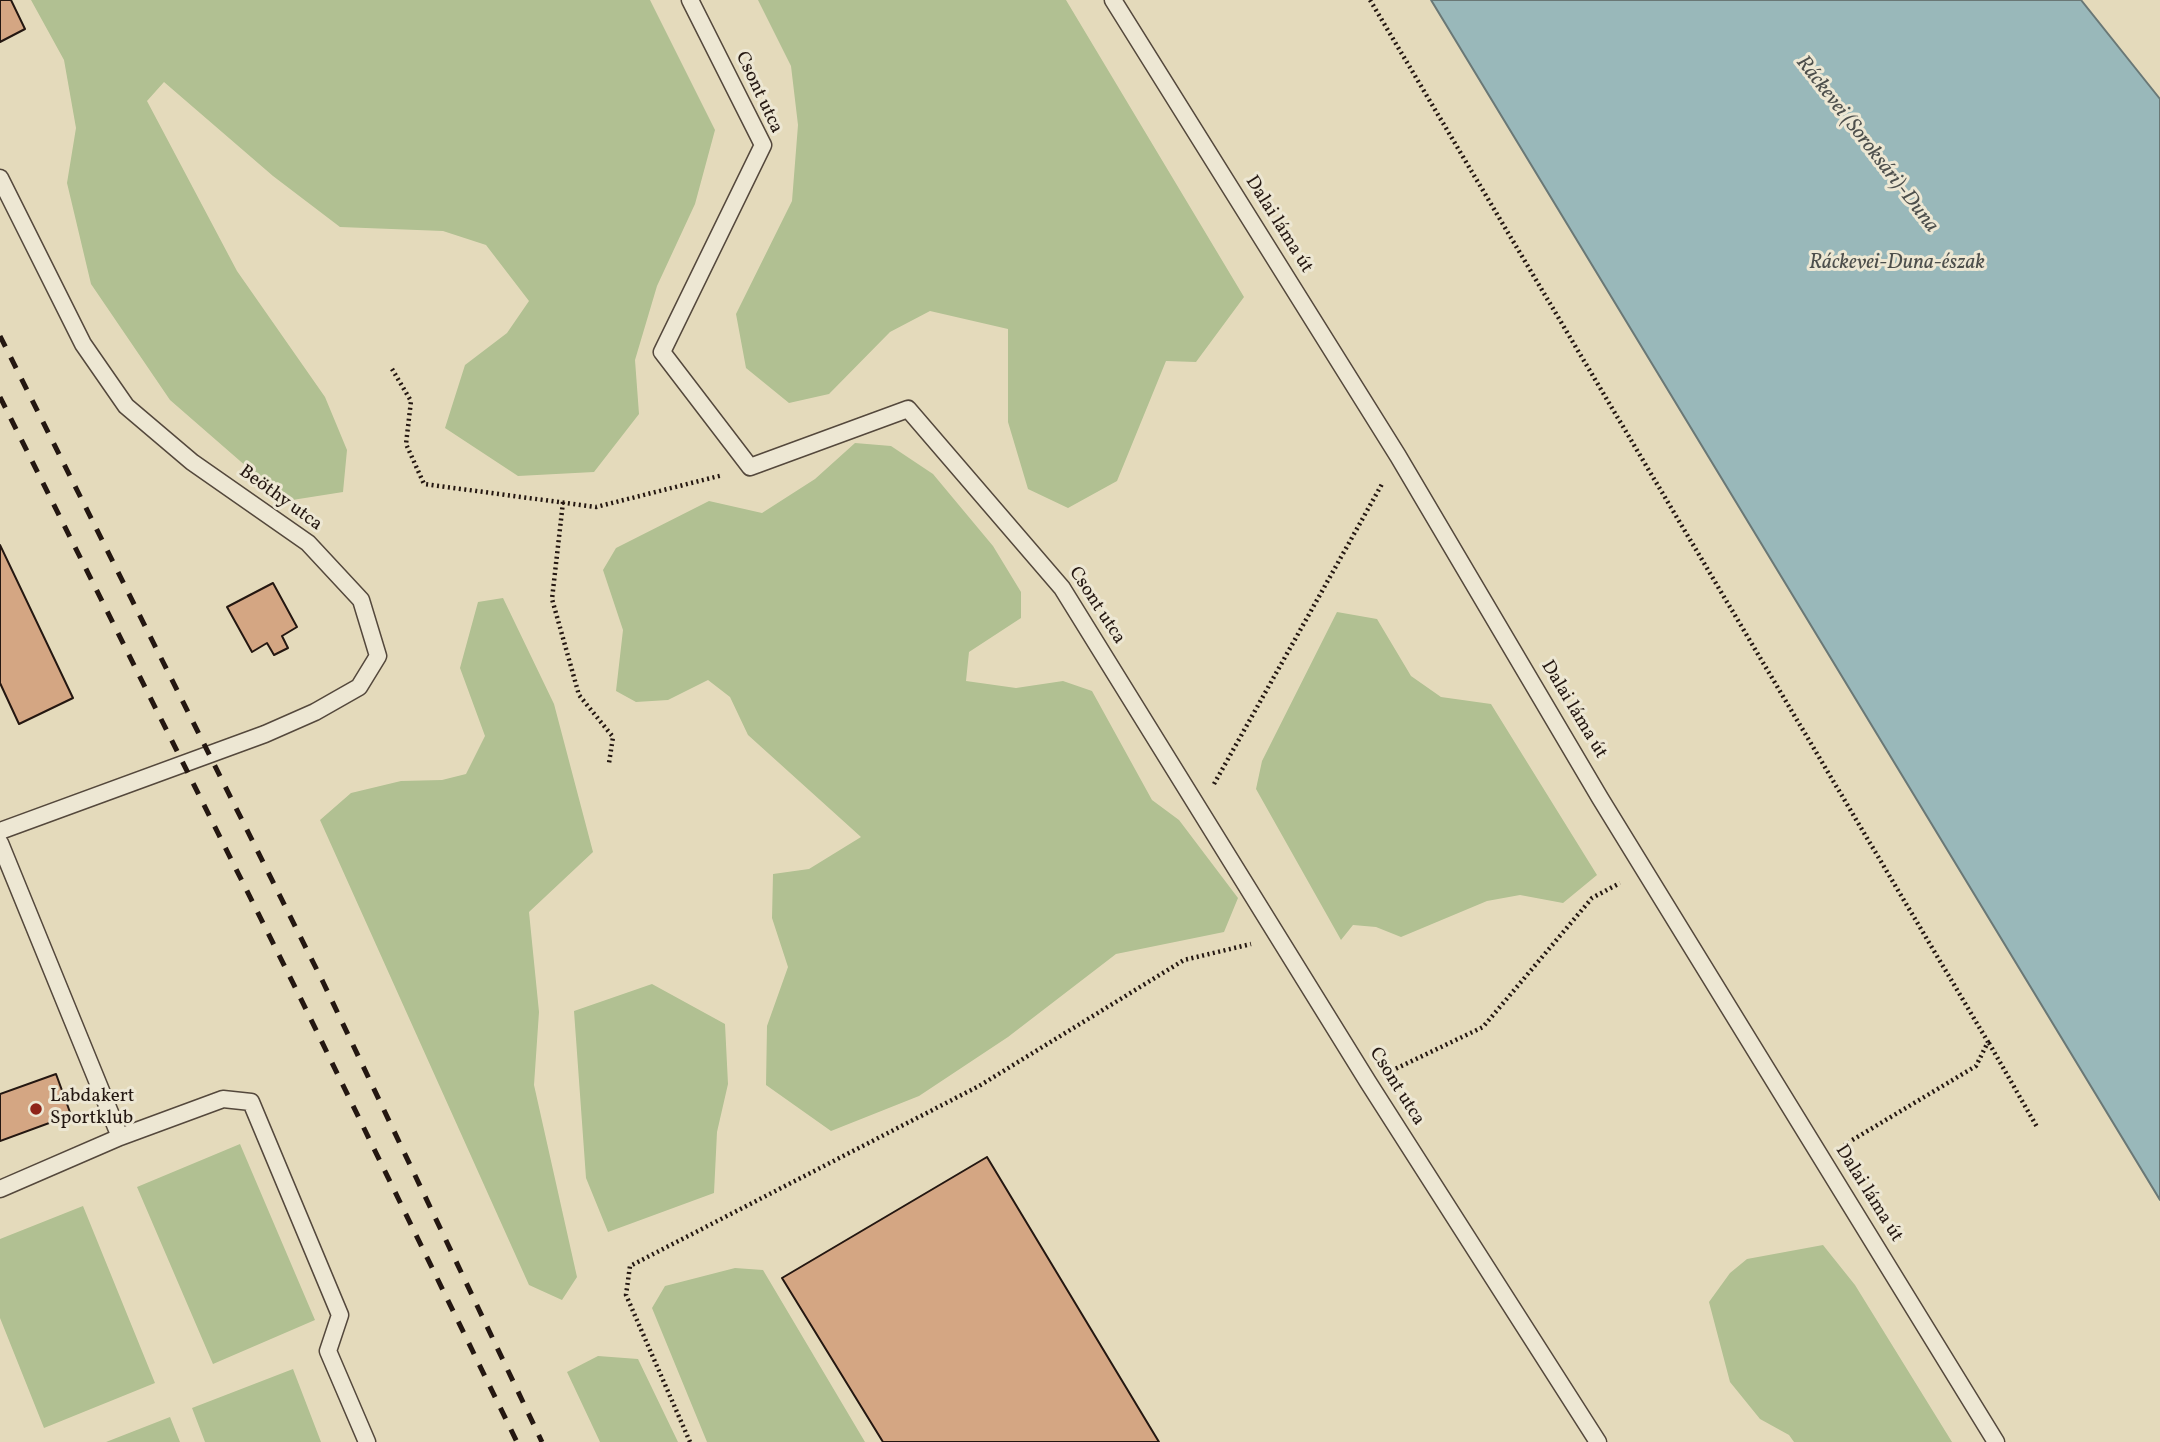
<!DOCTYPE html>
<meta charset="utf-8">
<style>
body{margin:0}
canvas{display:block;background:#e4dabb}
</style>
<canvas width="2160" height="1442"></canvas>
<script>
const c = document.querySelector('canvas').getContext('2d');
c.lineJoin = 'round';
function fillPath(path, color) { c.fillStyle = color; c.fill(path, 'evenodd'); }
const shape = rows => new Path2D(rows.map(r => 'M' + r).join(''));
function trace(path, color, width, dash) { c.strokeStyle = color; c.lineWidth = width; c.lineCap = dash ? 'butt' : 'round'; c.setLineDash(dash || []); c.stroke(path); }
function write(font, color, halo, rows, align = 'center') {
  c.font = font + ' Vollkorn,serif'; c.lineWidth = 6; c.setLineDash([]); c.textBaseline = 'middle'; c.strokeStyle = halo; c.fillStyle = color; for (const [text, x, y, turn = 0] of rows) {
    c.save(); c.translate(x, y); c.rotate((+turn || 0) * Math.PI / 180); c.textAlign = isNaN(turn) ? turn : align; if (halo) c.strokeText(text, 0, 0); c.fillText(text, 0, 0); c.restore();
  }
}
const green = shape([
 [31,0,650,0,715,130,695,204,657,286,635,360,639,414,594,472,518,476,445,428,465,365,507,333,529,301,486,245,443,231,340,227,273,176,164,82,147,101,237,271,325,397,347,450,343,492,286,501,170,400,91,284,67,183,76,128,64,60],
 [758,0,1066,0,1244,297,1196,362,1166,361,1117,481,1068,508,1028,489,1008,422,1008,329,930,311,890,332,829,394,789,403,746,368,736,314,792,201,798,125,791,66],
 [855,443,891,446,933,474,993,546,1021,592,1021,618,969,652,966,681,1016,688,1063,681,1092,691,1152,800,1179,820,1238,898,1224,932,1116,954,1008,1037,919,1096,831,1131,766,1085,767,1026,788,967,772,918,773,874,809,869,861,837,748,735,730,697,708,680,668,700,636,702,616,691,623,630,603,570,616,548,709,501,762,513,815,479],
 [503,598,554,704,593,852,529,912,539,1012,534,1085,577,1277,562,1300,529,1285,320,820,351,793,401,781,442,780,466,774,485,736,460,668,478,602],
 [1337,612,1377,619,1411,676,1441,697,1491,704,1597,875,1563,903,1520,895,1487,901,1401,937,1376,927,1353,925,1341,940,1256,789,1262,761],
 [652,984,725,1024,728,1084,717,1132,714,1193,608,1232,586,1178,574,1011],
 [240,1144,315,1320,213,1364,137,1187],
 [83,1206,155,1383,44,1428,0,1318,0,1239],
 [1823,1245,1855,1285,1952,1442,1794,1442,1789,1435,1760,1419,1730,1382,1709,1302,1730,1273,1747,1259],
 [735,1268,763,1270,865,1442,707,1442,652,1308,665,1286],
 [598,1356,638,1359,678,1442,600,1442,567,1372],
 [293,1369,321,1442,205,1442,192,1408],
 [170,1417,180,1442,106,1442]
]);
const water = shape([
 [1431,0,2081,0,2160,99,2160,1200,1431,0]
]);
const building = shape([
 [0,0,11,0,25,29,0,42,0,0],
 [0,545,73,698,19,724,0,683,0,545],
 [273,583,297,627,282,636,288,648,274,655,267,643,252,652,227,607,273,583],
 [56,1074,71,1115,0,1141,0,1094,56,1074],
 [987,1157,1159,1442,883,1442,782,1278,987,1157]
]);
const path = shape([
 [1370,0,1988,1042,1976,1066,1844,1145],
 [392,369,411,401,406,444,424,484,596,507,723,475],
 [563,502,552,599,579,695,613,737,609,763],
 [1214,784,1382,484],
 [1989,1043,2037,1127],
 [1391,1071,1483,1027,1592,898,1620,883],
 [690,1442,626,1295,630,1266,979,1086,1184,960,1251,944]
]);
const lane = shape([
 [690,0,763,145,662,352,750,467,908,409,1062,588,1368,1082,1598,1442],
 [1113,0,1398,456,1600,798,1996,1442],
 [0,178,83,344,126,406,192,462,308,543,361,600,378,656,359,687,315,712,265,734,0,831],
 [0,843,120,1137,223,1099,251,1102,340,1315,328,1351,367,1442],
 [0,1189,120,1137]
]);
const rail = shape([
 [0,336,323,982,542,1442],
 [0,397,299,995,517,1442]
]);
const markers = [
 [36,1109,7,"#8f2418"]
];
const streetNames = [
 ["Csont utca",758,93,65],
 ["Dalai láma út",1278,225,58],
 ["Beöthy utca",280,499,36],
 ["Csont utca",1096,606,57],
 ["Dalai láma út",1573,710,59],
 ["Csont utca",1396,1087,58],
 ["Dalai láma út",1868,1194,58]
];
const poiNames = [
 ["Labdakert",50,1098],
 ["Sportklub",50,1120]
];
const waterNames = [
 ["Ráckevei (Soroksári)-Duna",1866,145,52],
 ["Ráckevei-Duna-észak",1897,264]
];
fillPath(green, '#b1c092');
fillPath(water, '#99b8ba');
trace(water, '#6a7876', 2);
fillPath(building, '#d4a683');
trace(building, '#241711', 2);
trace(lane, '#54483c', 19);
trace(path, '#241711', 4.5, [2, 3.5]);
trace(lane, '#ede7d3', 16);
trace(rail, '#241711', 5, [12, 12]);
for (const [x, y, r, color] of markers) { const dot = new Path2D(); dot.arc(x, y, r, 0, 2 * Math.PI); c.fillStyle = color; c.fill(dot); trace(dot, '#ede7d3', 2.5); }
write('19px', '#241711', '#ede7d3', streetNames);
write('19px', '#241711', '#ede7d3', poiNames, 'left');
write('italic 21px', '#4d4f4c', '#ede7d3', waterNames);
</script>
